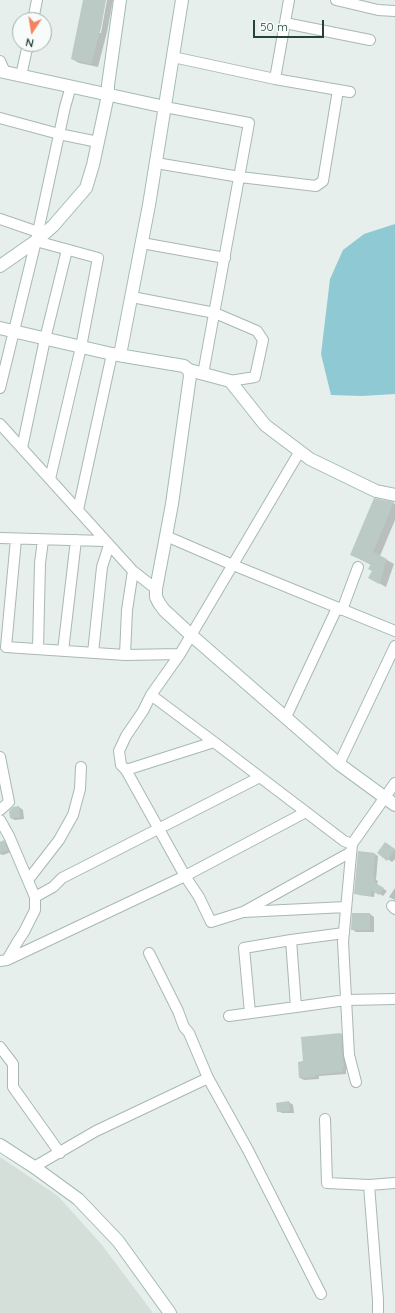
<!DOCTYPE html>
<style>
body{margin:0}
#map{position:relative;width:395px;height:1313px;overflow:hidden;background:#e6efeb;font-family:Quicksand,sans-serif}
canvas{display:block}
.north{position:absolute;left:12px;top:12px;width:40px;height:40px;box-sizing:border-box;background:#f7fbf9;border:1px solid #a3b1ad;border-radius:50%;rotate:192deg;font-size:11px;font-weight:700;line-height:16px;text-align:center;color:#24423a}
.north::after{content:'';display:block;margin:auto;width:14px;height:18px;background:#f4845f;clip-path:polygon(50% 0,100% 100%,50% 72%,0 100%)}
.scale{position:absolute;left:253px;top:20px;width:71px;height:18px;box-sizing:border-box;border:2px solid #24423a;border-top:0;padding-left:5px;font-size:12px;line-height:14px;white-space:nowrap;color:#24423a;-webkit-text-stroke:3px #f7fbf9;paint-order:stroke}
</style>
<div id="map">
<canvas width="395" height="1313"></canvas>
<div class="north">N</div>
<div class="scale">50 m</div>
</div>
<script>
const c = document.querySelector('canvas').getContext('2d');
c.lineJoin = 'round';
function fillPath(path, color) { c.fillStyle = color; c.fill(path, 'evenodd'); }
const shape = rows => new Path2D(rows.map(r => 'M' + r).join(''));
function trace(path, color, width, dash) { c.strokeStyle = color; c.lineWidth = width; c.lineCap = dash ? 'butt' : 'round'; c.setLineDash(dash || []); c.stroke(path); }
const built = shape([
 [0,1157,58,1196,102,1245,153,1313,0,1313]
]);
const water = shape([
 [395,224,395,394,362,396,331,395,321,354,330,279,343,250,364,234]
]);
const shadow = shape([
 [84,0,105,0,99,33,101,33,107,0,113,0,107,32,98,67,79,63,72,59],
 [393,503,395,504,395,520,380,556,394,564,386,587,377,582,371,565,352,555],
 [19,807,23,810,24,819,15,820,10,818],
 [3,841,8,844,11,852,3,855,0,854,0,843],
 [390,846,395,850,395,859,392,862,379,853],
 [375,854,378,856,376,880,378,881,377,885,387,891,383,896,375,891,374,897,359,895,355,893],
 [395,888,395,900,389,897],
 [370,914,374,917,374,932,356,932,352,929],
 [341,1034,345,1036,348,1069,346,1069,346,1074,319,1076,319,1079,304,1080,300,1078,304,1062,302,1038],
 [289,1102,293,1105,294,1113,282,1113,278,1111]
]);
const building = shape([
 [83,0,106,0,101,28,91,64,71,59],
 [374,498,394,502,373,552,387,559,383,569,384,570,379,584,368,578,372,571,368,569,371,564,350,555],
 [19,806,20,817,10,818,9,811,13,807],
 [4,840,8,850,0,853,0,842],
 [385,842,395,849,387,861,377,853],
 [358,851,375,853,373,877,375,878,374,882,384,888,379,895,371,890,371,896,354,894],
 [352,913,370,913,370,930,351,930],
 [341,1033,342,1044,341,1045,344,1067,342,1067,343,1072,315,1075,315,1077,299,1078,298,1062,303,1061,301,1037],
 [289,1101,290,1111,277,1112,276,1103]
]);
const street = shape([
 [336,0,378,10,395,11],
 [33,20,37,0],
 [285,23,370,40],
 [173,57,275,79,289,0],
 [0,61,5,72],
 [21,76,28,44],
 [275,79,350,92],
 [165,107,249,123,203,374],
 [0,118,59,134,98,142],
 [156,163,240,177,316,186,323,181,338,90],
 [0,219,38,232],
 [36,241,98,258,81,347,50,479],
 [142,243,225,258],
 [132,297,215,313,257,331,263,340,255,377,230,381],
 [0,388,36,241,65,107,71,86],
 [0,424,133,571,156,589],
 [22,448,45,339,67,250],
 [78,510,112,354],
 [166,536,233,565,395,631],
 [0,538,105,541],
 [16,539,6,647,125,655,180,654,300,451],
 [342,610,358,567],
 [38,649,40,563,43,540],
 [63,651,76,540],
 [93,653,102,567,109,545],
 [125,655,127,610,133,571],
 [151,695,214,742],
 [286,717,337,608],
 [0,757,9,802,0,810],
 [339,764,395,646],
 [126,770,121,765,119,751,126,736,143,711,151,695,180,654],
 [306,812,185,876,199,897,211,922,243,912,346,907],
 [0,820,9,836,35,897,35,910,24,932,18,941,7,960,0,961],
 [352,844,343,942,349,1055,356,1082],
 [28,880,59,840,73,815,80,789,81,767],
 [35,897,53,887,62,878,260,777],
 [392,906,395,909],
 [245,911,351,852],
 [291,940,296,1007,346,1000,395,999],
 [149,953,178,1011,184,1027,189,1033,208,1078,248,1150,321,1294],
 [7,960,185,876,126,770,214,742,344,841,352,844,395,783],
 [250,1013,244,948,291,940,344,933],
 [229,1016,296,1007],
 [0,1047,13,1064,13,1087,60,1153],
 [325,1119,327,1183,369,1185,395,1183],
 [34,1167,96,1131,208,1078],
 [369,1185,378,1300,378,1313]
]);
const secondary = shape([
 [0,71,165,107],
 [0,266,36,241,53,226,86,188,93,165,108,95,108,85,120,0],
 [0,328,112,354,184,366,189,370,190,376,172,504,156,589,156,597,159,603,164,610,191,635,339,764,395,805],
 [120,355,149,205,182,0],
 [189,370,230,381,265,425,310,459,376,491,395,495],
 [0,1145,34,1167,78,1199,118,1241,170,1313]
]);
fillPath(built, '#d4dfda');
fillPath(water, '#8ec9d4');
fillPath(shadow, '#0003');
fillPath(building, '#bbcac4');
trace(street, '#a8b8b2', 12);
trace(secondary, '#a4bbb3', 14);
trace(street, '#fff', 10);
trace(secondary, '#fff', 12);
</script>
